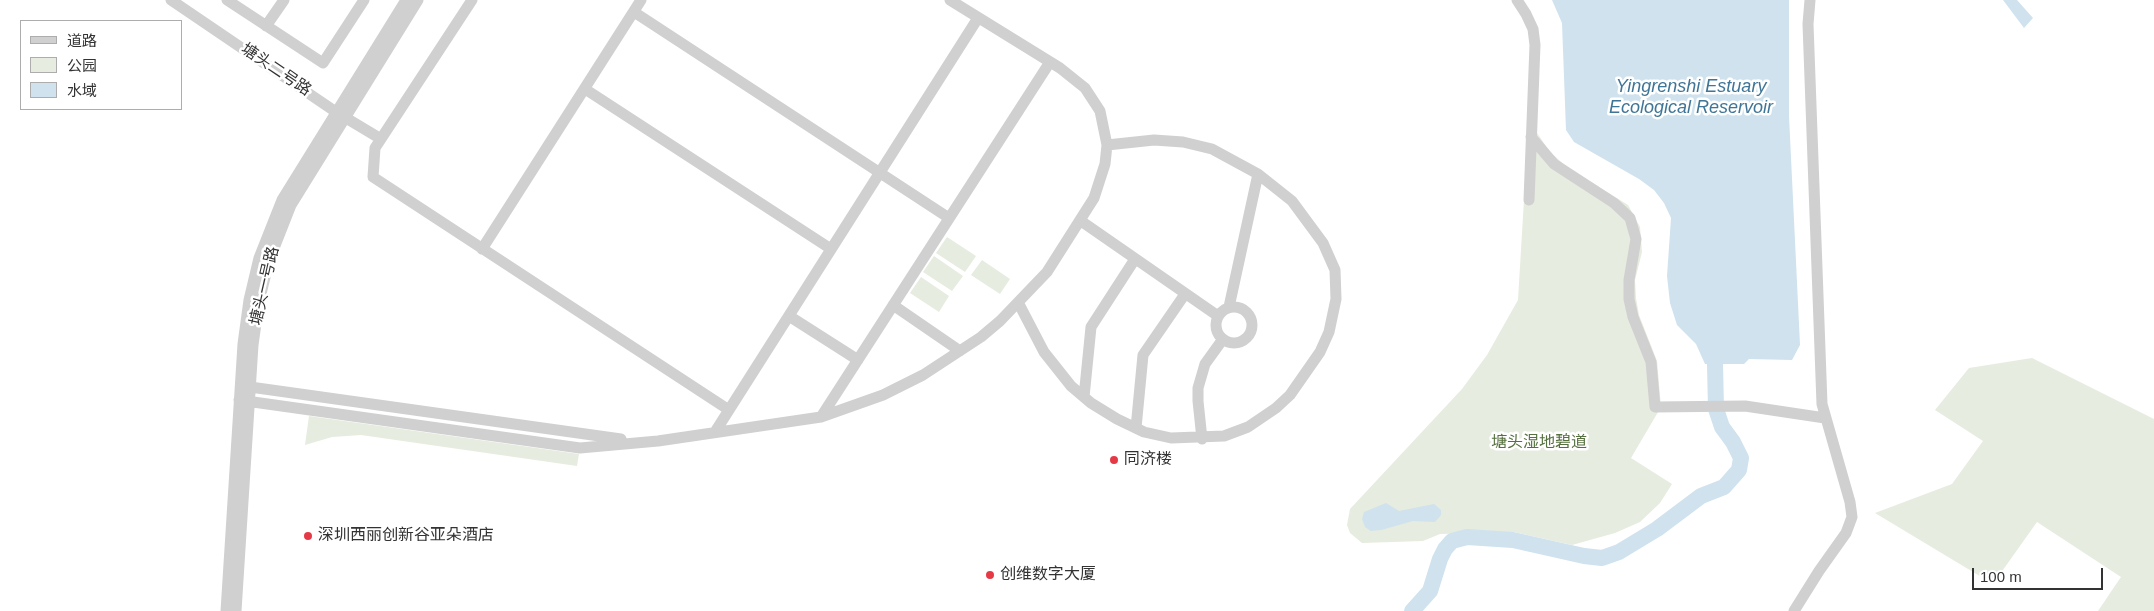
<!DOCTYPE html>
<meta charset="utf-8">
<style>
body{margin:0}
#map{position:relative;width:2154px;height:611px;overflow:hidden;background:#fff;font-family:Arial,"Noto Sans SC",sans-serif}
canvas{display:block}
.legend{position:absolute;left:20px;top:20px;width:162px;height:90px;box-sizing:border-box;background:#fff;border:1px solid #adadad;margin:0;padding:6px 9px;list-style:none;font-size:15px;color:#333}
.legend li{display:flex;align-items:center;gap:10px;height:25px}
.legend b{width:25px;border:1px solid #adadad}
.scale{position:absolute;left:1972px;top:568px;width:131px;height:22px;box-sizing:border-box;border:2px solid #333;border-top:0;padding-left:6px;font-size:15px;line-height:18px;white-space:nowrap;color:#333;-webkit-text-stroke:4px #fff;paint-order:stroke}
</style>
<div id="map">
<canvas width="2154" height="611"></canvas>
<ul class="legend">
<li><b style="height:6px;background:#d0d0d0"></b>道路</li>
<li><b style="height:14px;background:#e6ecdf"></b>公园</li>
<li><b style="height:14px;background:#cfe2ee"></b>水域</li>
</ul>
<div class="scale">100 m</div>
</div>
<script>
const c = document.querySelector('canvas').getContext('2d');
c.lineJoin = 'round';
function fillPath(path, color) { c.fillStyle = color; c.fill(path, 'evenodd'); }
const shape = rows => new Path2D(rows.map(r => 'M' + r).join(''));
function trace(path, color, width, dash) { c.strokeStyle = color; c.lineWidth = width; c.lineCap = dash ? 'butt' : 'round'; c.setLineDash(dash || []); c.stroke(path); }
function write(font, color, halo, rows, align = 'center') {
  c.font = font + ' Arial,"Noto Sans SC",sans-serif'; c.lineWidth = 5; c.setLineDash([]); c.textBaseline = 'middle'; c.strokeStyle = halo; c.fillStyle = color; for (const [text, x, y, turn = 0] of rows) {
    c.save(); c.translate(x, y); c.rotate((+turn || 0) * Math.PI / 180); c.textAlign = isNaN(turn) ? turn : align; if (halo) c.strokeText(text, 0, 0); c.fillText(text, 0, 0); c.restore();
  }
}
const green = shape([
 [1528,133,1537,133,1550,152,1567,167,1628,205,1640,227,1642,252,1635,280,1636,298,1639,315,1657,361,1661,407,1631,458,1672,484,1660,503,1640,522,1615,533,1572,545,1514,532,1440,534,1423,541,1362,543,1350,533,1347,525,1350,509,1462,389,1487,355,1518,300],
 [947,237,976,256,965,272,936,253],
 [934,256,963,276,952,291,923,272],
 [982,260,1010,279,1000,294,971,275],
 [921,277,949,296,939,312,910,293],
 [2032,358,2154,419,2154,611,2098,611,2121,577,2037,522,1993,584,1875,513,1952,484,1983,441,1935,410,1969,368],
 [309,416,579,454,577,466,361,435,332,437,305,445]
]);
const water = shape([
 [1552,0,1789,0,1789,116,1800,345,1792,360,1749,359,1744,364,1705,364,1696,344,1677,325,1670,303,1667,276,1671,218,1664,203,1654,190,1639,179,1574,142,1566,130,1562,23],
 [2003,0,2017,0,2033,18,2024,28],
 [1386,503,1399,511,1434,504,1441,510,1441,515,1435,522,1413,521,1381,530,1371,531,1365,527,1362,519,1364,512]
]);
const river = shape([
 [1412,611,1430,591,1440,559,1445,549,1452,541,1467,537,1513,540,1584,556,1602,558,1619,552,1657,529,1701,496,1724,487,1739,470,1741,458,1733,442,1722,427,1716,409,1715,364]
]);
const minor = shape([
 [171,0,336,112,381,139],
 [227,0,323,63,364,0],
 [472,0,375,148,373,177,729,410],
 [1517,0,1526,14,1533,29,1535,45,1529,200],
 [634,12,949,218],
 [266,26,284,0],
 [585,89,831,249],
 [1531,137,1554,164,1614,203,1630,218,1636,239,1629,280,1629,299,1633,317,1651,362,1655,407,1745,406,1825,418],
 [1081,221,1218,316],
 [482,249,641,0],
 [1019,304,1044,352,1071,386,1091,403,1117,419,1144,432,1171,438,1224,436,1248,427,1276,408,1290,395,1320,352,1329,332,1336,299,1335,270,1323,243,1292,201,1258,174,1212,149,1183,142,1154,140,1107,145],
 [893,305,960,351],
 '1216 325a18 18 0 1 1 36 0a18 18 0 1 1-36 0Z',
 [1229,307,1258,174],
 [789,316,858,360],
 [243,386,621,439],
 [1084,397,1091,327,1135,259],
 [239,400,580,448,658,441,821,417,883,395,923,375,981,337,1000,321,1047,272,1094,198,1105,164,1107,145,1100,111,1085,88,1060,68,950,0],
 [821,417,1050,62],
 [1136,428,1143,355,1185,294],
 [715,432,978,18],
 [1202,439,1198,401,1198,388,1205,364,1223,339],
 [226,611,243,344,249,300,259,258,282,200,406,0],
 [236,611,253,345,259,302,269,261,291,205,418,0],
 [1794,611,1819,571,1846,533,1852,517,1850,502,1822,404,1808,24,1810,0]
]);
const markers = [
 [1114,460,5,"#e63946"],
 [308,536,5,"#e63946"],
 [990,575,5,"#e63946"]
];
const streetNames = [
 ["塘头二号路",276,70,34],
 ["塘头一号路",265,286,-77]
];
const parkNames = [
 ["塘头湿地碧道",1539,443]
];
const poiNames = [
 ["同济楼",1124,460],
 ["深圳西丽创新谷亚朵酒店",318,536],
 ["创维数字大厦",1000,575]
];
const waterNames = [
 ["Yingrenshi Estuary",1691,87],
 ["Ecological Reservoir",1691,108]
];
fillPath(green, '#e6ecdf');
fillPath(water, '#cfe2ee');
trace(river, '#cfe2ee', 16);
trace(minor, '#d0d0d0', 11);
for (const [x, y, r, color] of markers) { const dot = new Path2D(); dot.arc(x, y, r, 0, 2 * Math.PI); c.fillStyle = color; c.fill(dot); trace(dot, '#fff', 2); }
write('16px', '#333', '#fff', streetNames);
write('16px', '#56703f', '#fff', parkNames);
write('16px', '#333', '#fff', poiNames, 'left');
write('italic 18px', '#3f7597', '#fff', waterNames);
</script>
